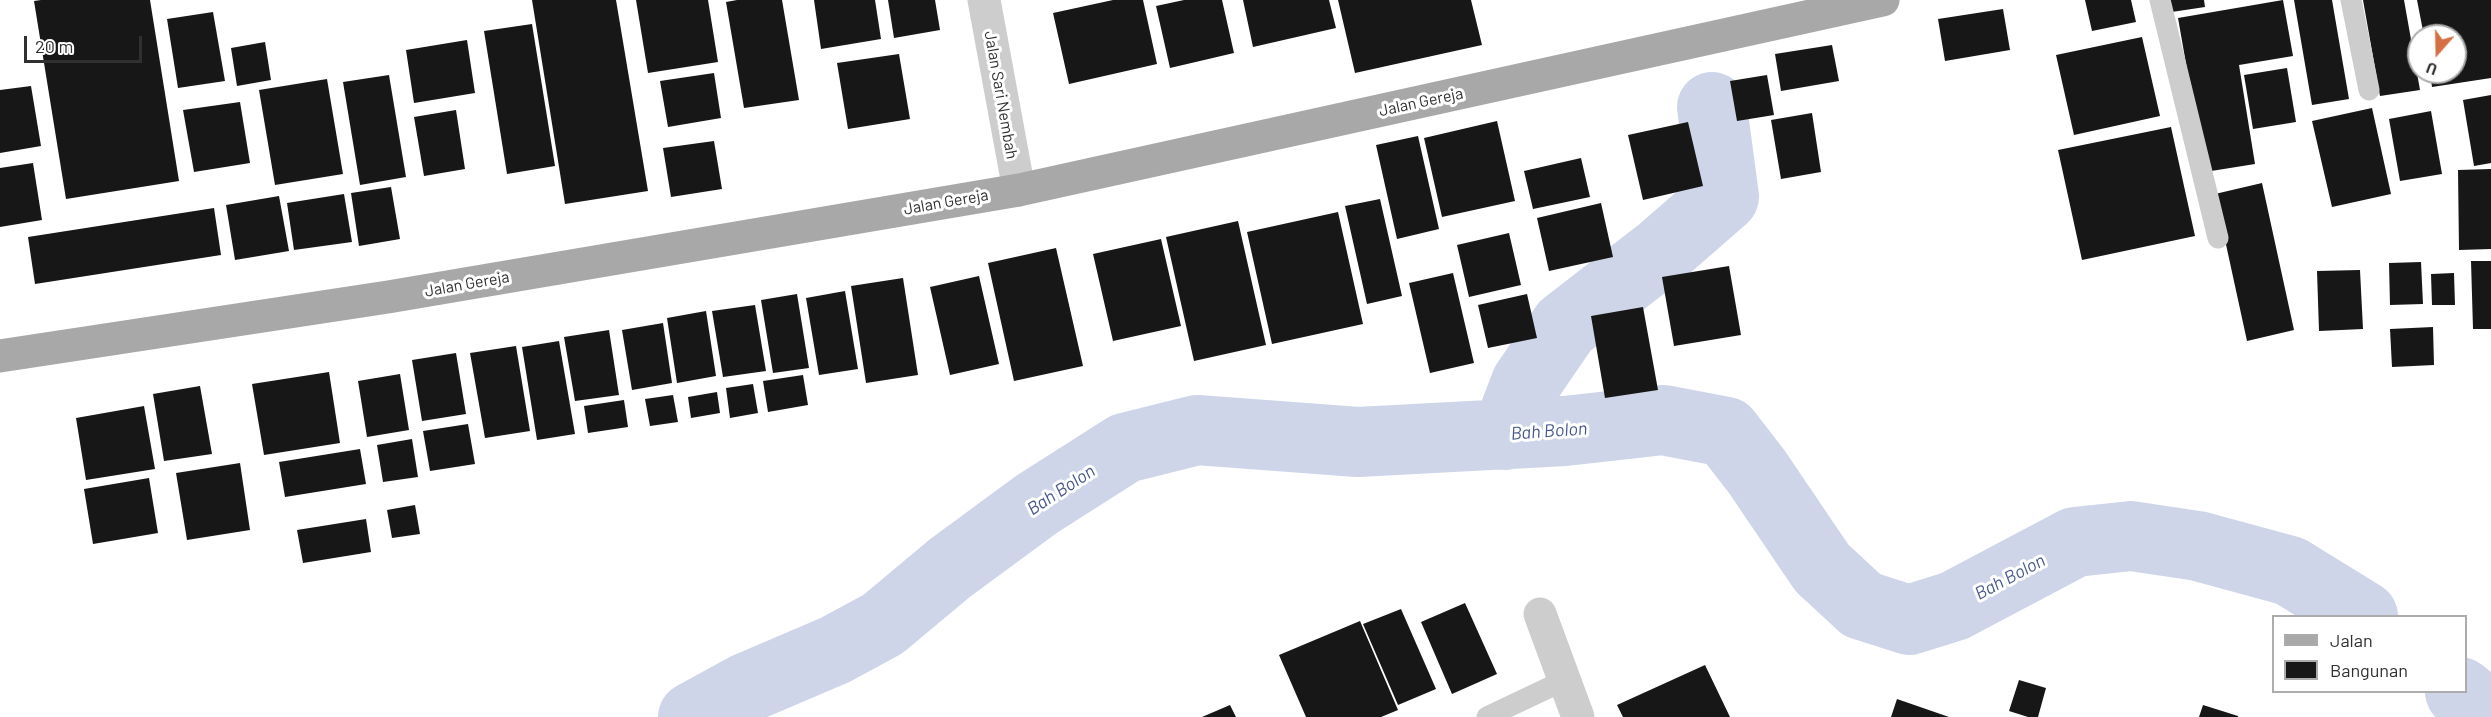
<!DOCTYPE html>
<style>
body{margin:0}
#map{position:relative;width:2491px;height:717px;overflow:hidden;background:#fff;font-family:Barlow,sans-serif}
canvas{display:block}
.legend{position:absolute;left:2272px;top:615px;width:195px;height:78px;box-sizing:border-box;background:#fff;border:2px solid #acacac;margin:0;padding:8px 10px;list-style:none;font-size:18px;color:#303030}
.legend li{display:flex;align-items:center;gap:12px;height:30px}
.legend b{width:30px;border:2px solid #acacac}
.north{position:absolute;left:2407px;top:24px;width:60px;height:60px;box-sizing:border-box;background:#fff;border:2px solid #acacac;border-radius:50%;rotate:200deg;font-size:16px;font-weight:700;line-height:24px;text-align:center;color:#303030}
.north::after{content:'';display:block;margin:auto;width:21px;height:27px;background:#d56f45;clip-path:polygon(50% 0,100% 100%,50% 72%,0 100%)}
.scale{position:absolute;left:24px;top:36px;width:118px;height:27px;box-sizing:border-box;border:3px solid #303030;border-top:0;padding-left:8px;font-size:18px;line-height:21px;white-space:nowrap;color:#303030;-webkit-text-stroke:4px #fff;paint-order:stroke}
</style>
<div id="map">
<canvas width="2491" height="717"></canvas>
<ul class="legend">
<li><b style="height:8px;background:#a8a8a8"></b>Jalan</li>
<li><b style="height:16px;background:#171717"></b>Bangunan</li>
</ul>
<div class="north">U</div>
<div class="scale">20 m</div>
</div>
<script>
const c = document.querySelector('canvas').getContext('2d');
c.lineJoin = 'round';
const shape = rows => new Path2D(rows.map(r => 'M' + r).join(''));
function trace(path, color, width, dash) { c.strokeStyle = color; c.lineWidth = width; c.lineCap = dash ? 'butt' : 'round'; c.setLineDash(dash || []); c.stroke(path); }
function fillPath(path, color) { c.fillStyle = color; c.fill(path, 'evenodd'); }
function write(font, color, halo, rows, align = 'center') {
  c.font = font + ' Barlow,sans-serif'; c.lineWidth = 6; c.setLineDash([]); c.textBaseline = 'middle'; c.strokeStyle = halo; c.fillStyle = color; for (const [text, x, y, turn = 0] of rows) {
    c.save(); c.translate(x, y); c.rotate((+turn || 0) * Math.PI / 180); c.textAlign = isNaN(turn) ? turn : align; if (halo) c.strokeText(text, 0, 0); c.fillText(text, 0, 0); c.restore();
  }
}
const river = shape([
 [1506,435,1526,383,1565,326,1662,251,1724,197,1712,107],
 [2460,692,2491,717],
 [693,717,746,688,835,650,883,624,950,568,1037,504,1125,448,1197,430,1358,442,1565,431,1663,420,1726,432,1757,472,1822,568,1862,605,1909,620,1954,606,2075,542,2131,536,2198,546,2290,571,2363,616]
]);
const building = shape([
 [41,0,150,0,179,181,66,199,34,1],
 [532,0,616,0,648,191,565,204],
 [636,0,708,0,718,62,648,73],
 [737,0,782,0,799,100,744,108,726,2],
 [814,0,875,0,881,39,821,49],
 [888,0,935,0,940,30,894,38],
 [1113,0,1143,0,1157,64,1069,84,1053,13],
 [1184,0,1222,0,1234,53,1170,68,1156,6],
 [1243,0,1329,0,1336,28,1253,47],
 [1338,0,1471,0,1482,45,1355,73],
 [2085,0,2131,0,2136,22,2092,31],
 [2163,0,2204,0,2205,7,2165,13],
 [2283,0,2293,56,2239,65,2255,164,2205,172,2178,18],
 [2294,0,2332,0,2349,99,2312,105],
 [2363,0,2404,0,2420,90,2380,96],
 [2417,0,2491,0,2491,78,2432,87,2430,72,2455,72,2455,36,2424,36],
 [2003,9,2010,50,1945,61,1938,19],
 [213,12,225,81,178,88,167,19],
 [532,24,555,166,507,174,484,31],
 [2142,37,2160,116,2074,135,2056,55],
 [467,40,475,93,414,103,406,50],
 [265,42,271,80,237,86,231,48],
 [1832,45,1839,81,1781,91,1775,54],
 [899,54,910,119,848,129,837,63],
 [2287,68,2296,122,2253,129,2244,75],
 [714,73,721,118,668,127,660,81],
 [389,75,406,177,360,185,343,82],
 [1767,75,1774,115,1737,121,1730,81],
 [327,79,343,174,275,185,259,90],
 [31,86,41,146,0,153,0,90],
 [2491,95,2491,163,2474,166,2463,100],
 [240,102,250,163,194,172,183,110],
 [2372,108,2391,194,2332,207,2312,121],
 [456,110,465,169,424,176,414,117],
 [2431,111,2442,174,2400,181,2389,119],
 [1812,113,1821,172,1781,179,1771,120],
 [1497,121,1515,201,1442,217,1424,138],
 [1688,122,1703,186,1643,200,1628,135],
 [2171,127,2195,236,2082,260,2058,150],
 [1418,136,1439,229,1397,239,1376,145],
 [714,141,722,189,671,197,663,148],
 [1581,158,1590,197,1533,209,1524,171],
 [33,163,42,220,0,227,0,168],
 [2491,169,2491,249,2459,250,2458,170],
 [2262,183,2294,330,2247,341,2215,194],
 [391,187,400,239,359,246,351,193],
 [344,194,352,242,294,250,287,203],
 [279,196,289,251,235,260,226,205],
 [1380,199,1402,296,1367,304,1345,206],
 [1601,203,1613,257,1549,271,1537,218],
 [214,208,221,255,35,284,28,237],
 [1338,212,1363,324,1272,344,1247,232],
 [1238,221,1266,345,1194,361,1166,237],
 [1509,233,1521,285,1469,297,1457,245],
 [1161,239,1181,326,1113,341,1093,254],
 [1056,248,1083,366,1014,381,988,263],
 [2471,261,2491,261,2491,329,2473,329],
 [2421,262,2423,304,2390,305,2389,263],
 [1729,266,1741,335,1674,346,1662,277],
 [2360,270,2363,329,2319,331,2317,271],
 [1453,273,1474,363,1430,373,1409,283],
 [2454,273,2455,305,2432,305,2431,274],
 [979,276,999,364,950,375,930,287],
 [903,278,918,375,866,383,851,286],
 [845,291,858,369,819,375,806,298],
 [797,294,809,368,773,373,761,300],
 [1527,294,1537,338,1488,348,1478,305],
 [755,305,766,371,723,377,712,311],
 [1643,307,1658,390,1605,398,1591,316],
 [706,311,716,376,677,383,667,318],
 [663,323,672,383,632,390,622,330],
 [2433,327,2434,365,2392,367,2390,329],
 [609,330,619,395,575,401,564,337],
 [559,341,575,434,537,440,522,347],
 [516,346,530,431,485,438,470,353],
 [456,353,466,414,422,421,412,360],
 [329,372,340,443,264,455,252,384],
 [400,374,409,430,367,437,358,381],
 [803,375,808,405,768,412,763,381],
 [753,384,758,413,730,418,726,388],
 [200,386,212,454,164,461,153,394],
 [717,392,720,413,691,418,688,397],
 [673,395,678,422,650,426,645,399],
 [624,400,628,427,588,433,584,406],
 [144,406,155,469,86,480,76,418],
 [468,424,475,464,430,471,423,431],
 [412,439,418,477,383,482,377,445],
 [360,449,366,484,285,497,279,462],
 [240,463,250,530,187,540,176,473],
 [149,478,158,533,93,544,84,489],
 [415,505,420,534,392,538,387,510],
 [366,519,371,552,303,563,297,530],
 [1465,603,1497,674,1452,694,1421,622],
 [1401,609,1436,689,1398,705,1363,624],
 [1360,621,1398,710,1381,717,1306,717,1279,655],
 [1705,665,1730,717,1623,717,1617,705],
 [2019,680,2046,688,2038,717,2028,717,2009,711],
 [1897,699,1949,717,1891,717],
 [1230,705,1236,717,1202,717],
 [2203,705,2238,716,2238,717,2199,717]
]);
const service = shape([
 [2160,0,2218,238],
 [2351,0,2369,90],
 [1487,717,1565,680]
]);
const minor = shape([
 [984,0,1019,190],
 [1540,614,1578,717]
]);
const primary = shape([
 [0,356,388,297,1019,190,1883,0]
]);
const streetNames = [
 ["Jalan Sari Nembah",1001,95,80],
 ["Jalan Gereja",1421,102,-12],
 ["Jalan Gereja",946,202,-10],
 ["Jalan Gereja",467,284,-10]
];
const waterNames = [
 ["Bah Bolon",1549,431,-4],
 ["Bah Bolon",1061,490,-33],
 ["Bah Bolon",2010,577,-28]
];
trace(river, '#ced5e9', 70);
fillPath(building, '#171717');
trace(service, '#cdcdcd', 21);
trace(minor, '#cdcdcd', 33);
trace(primary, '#a8a8a8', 33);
write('16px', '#303030', '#fff', streetNames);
write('italic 18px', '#46578b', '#fff', waterNames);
</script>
